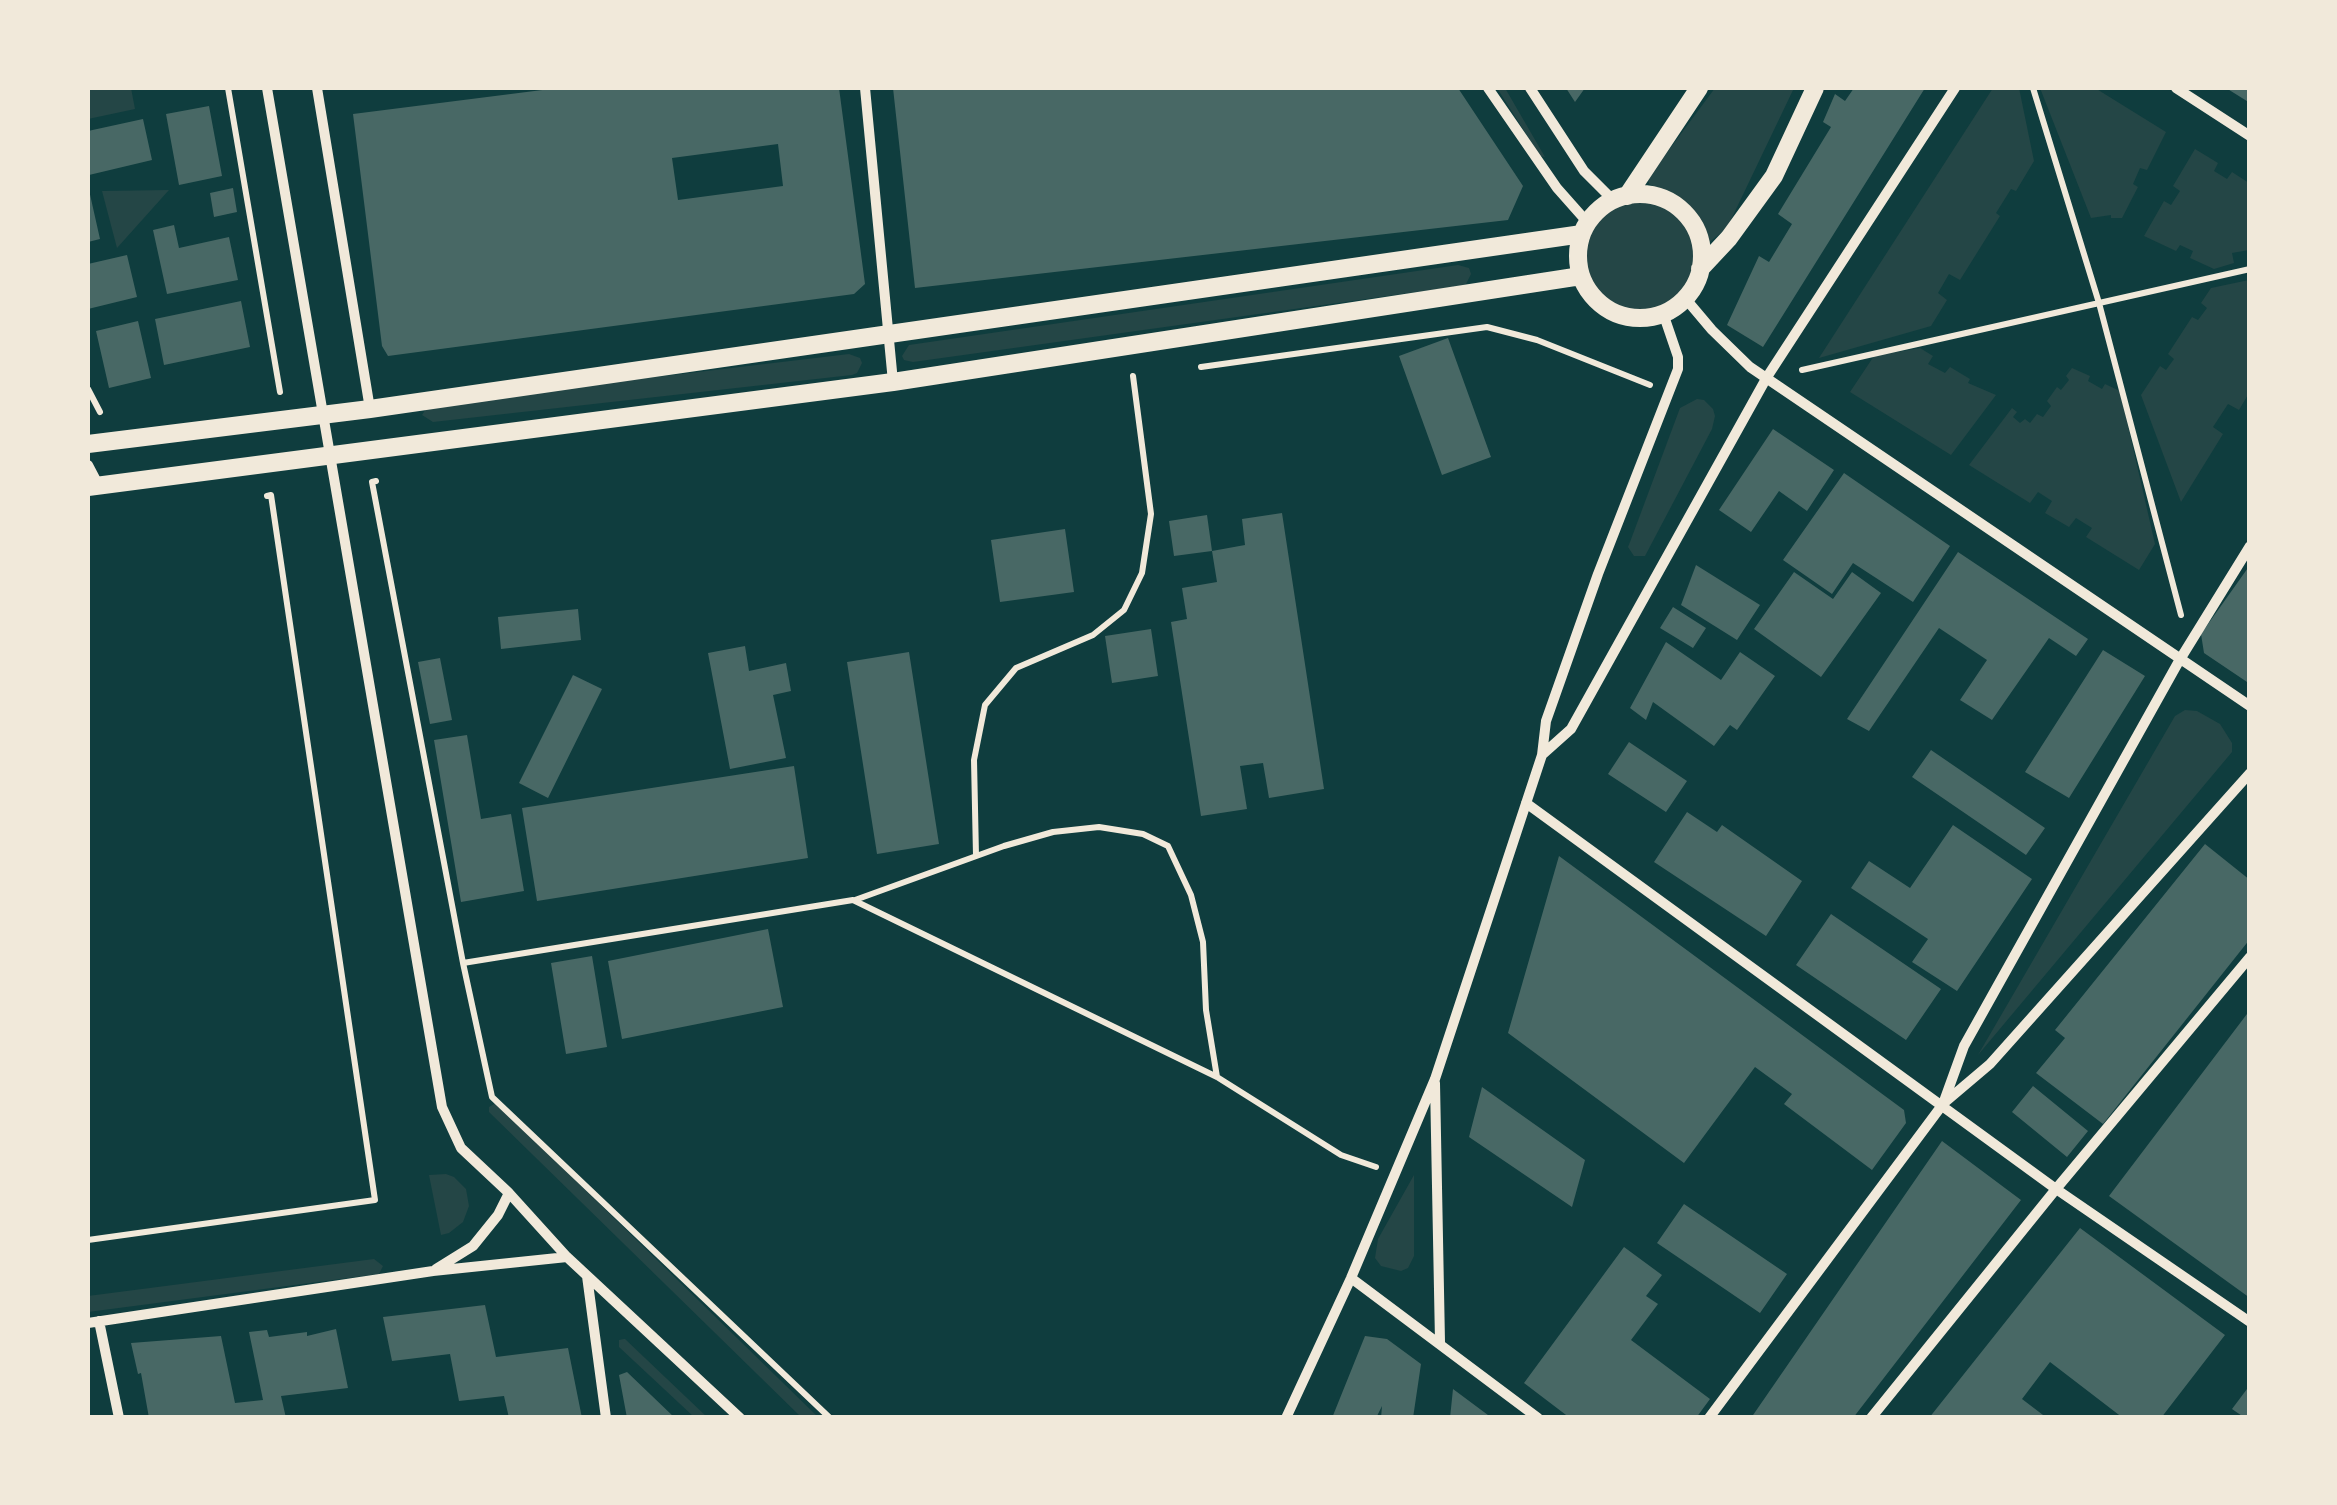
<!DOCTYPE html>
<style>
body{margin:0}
#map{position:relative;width:2337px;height:1505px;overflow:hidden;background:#0f3d3e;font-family:"Exo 2",sans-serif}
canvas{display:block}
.frame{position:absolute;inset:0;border:90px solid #f1e9da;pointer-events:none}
</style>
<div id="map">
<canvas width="2337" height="1505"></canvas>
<div class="frame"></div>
</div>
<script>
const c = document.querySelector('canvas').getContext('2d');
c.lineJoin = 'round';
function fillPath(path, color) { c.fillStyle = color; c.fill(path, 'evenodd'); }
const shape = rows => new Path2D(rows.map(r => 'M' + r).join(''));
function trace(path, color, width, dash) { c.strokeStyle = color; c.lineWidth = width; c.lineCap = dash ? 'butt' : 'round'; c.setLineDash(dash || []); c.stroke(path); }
const green = shape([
 [88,88,131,88,135,109,88,119],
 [1497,88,1505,88,1545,157,1540,156],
 [1715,88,1794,88,1727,228,1707,244,1693,214,1678,200,1649,184,1648,178],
 [1993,88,2019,88,2034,161,2016,191,2011,189,1996,213,2000,216,1960,280,1949,274,1938,293,1947,300,1931,326,1819,358],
 [2040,88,2095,88,2166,132,2147,170,2140,168,2133,184,2138,187,2122,218,2111,218,2111,215,2091,218],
 [2195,149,2218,163,2214,171,2227,179,2232,172,2249,183,2249,250,2232,253,2234,263,2214,269,2190,258,2193,251,2180,245,2176,251,2144,236,2164,201,2171,205,2180,191,2173,186],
 [169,190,117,248,102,191],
 [1627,196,1651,199,1683,218,1689,229,1697,265,1684,292,1661,309,1630,310,1609,305,1589,288,1581,271,1579,251,1589,217],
 [1458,265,1469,268,1471,274,1466,284,1460,286,913,362,904,360,902,356,909,345],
 [2249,280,2249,393,2239,410,2228,404,2213,427,2223,434,2181,502,2141,395,2160,366,2166,370,2174,359,2168,354,2192,317,2198,320,2207,308,2201,303,2211,288],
 [1920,348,1933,356,1928,364,1945,373,1950,367,1970,379,1968,383,1996,395,1951,455,1850,392,1874,356],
 [849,354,860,358,862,363,857,373,852,375,433,422,422,415,429,404],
 [2072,368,2090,376,2088,381,2102,389,2105,384,2120,391,2155,544,2139,570,2086,537,2092,528,2076,518,2069,527,2045,513,2052,501,2038,492,2030,503,1969,465,2012,408,2017,412,2013,417,2020,423,2025,419,2030,423,2037,414,2043,417,2051,406,2047,401,2057,387,2061,390,2069,380,2066,376],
 [1697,399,1704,400,1713,409,1715,416,1712,429,1645,556,1634,556,1628,547,1630,542,1680,408],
 [2185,710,2197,711,2220,724,2232,743,2232,752,1978,1055,2175,716],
 [496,1103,818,1417,801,1417,489,1112,489,1107],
 [446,1174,454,1177,466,1189,469,1206,463,1222,449,1233,441,1235,429,1175],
 [1414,1175,1414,1256,1408,1268,1401,1271,1381,1266,1375,1258,1378,1239],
 [374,1259,383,1266,379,1274,88,1312,88,1296],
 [624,1339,625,1339,707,1417,694,1417,619,1347,619,1340]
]);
const building = shape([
 [558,88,839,88,865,284,854,294,388,356,382,346,353,114],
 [778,144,783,186,678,200,672,158],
 [893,88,1458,88,1523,186,1508,220,915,288],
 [1566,88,1585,88,1575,102],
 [1854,88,1925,88,1763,347,1727,325,1759,256,1769,262,1792,224,1778,214,1831,127,1823,122,1835,94,1845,101],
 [2226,88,2250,88,2250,103],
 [209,106,222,176,179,185,166,114],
 [143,119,152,160,89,175,88,131],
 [233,188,237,212,214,217,210,193],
 [89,190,100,239,88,242,88,191],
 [174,225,179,248,229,237,238,280,167,294,153,230],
 [127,255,137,297,88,309,88,264],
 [241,301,250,347,164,365,155,319],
 [138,321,151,378,109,388,96,331],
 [1448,338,1491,457,1442,475,1399,356],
 [1773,429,1834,470,1807,511,1779,491,1751,532,1719,510],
 [1844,473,1950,546,1913,602,1853,563,1832,594,1783,560],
 [1282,513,1324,789,1269,798,1263,763,1240,766,1247,809,1201,816,1171,622,1187,619,1182,588,1217,582,1212,551,1245,545,1242,519],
 [1207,515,1212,551,1174,556,1169,521],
 [1065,529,1074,592,1000,602,991,540],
 [1958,552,2088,639,2076,656,2049,638,1992,720,1960,700,1987,660,1939,628,1869,731,1847,719],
 [1696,565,1760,605,1737,640,1681,605],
 [2250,565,2250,684,2204,653,2201,634],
 [1794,572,1833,599,1852,572,1881,593,1821,677,1754,629],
 [1673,607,1706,628,1693,648,1660,628],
 [578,609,581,640,501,649,498,617],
 [1151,629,1158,676,1112,683,1105,636],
 [1666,642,1721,680,1740,652,1775,676,1737,730,1730,725,1714,746,1653,702,1646,720,1630,708],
 [745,646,749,671,786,663,791,691,773,695,786,758,730,769,708,653],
 [2103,650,2145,676,2069,798,2025,772],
 [909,652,939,844,877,854,847,662],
 [440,658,452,720,430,724,418,662],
 [573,675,602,689,548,798,519,783],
 [467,735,481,819,511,814,524,891,461,902,434,740],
 [1629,742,1687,781,1666,812,1608,774],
 [1931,750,2045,828,2026,855,1912,777],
 [794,766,808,858,537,901,522,808],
 [1687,812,1717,832,1722,825,1802,881,1766,936,1654,862],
 [1953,825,2032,879,1957,991,1912,962,1928,939,1851,888,1869,861,1910,888],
 [2205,844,2250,880,2250,939,2103,1124,2036,1073,2065,1038,2055,1030],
 [1559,856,1904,1110,1906,1123,1872,1170,1784,1104,1792,1094,1755,1067,1684,1163,1508,1033],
 [1831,914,1941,989,1906,1040,1796,965],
 [768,929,783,1007,622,1039,608,961],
 [592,956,607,1047,566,1054,551,963],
 [2250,1010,2250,1298,2109,1196],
 [2033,1086,2088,1131,2067,1157,2012,1112],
 [1482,1087,1585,1160,1572,1207,1469,1137],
 [1942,1141,2021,1200,1853,1418,1751,1418],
 [1684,1204,1787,1274,1760,1313,1657,1243],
 [2080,1228,2225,1335,2161,1418,2123,1418,2050,1362,2022,1399,2047,1418,1929,1418],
 [1624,1247,1662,1275,1646,1296,1658,1304,1631,1340,1710,1399,1696,1418,1570,1418,1524,1383],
 [485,1305,496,1357,568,1348,582,1418,509,1418,504,1396,459,1401,450,1354,392,1361,383,1317],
 [336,1329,348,1388,281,1396,286,1418,149,1418,141,1373,138,1374,131,1343,221,1336,235,1403,263,1400,249,1332,267,1330,269,1337,307,1332,307,1336],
 [1365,1336,1387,1339,1421,1364,1413,1418,1381,1418,1382,1406,1376,1418,1332,1418],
 [627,1372,675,1418,627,1418,619,1375],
 [2250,1385,2250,1418,2245,1418,2232,1409],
 [1453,1389,1492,1418,1450,1418]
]);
const path = shape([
 [228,88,280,392],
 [2033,88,2099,303,2181,615],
 [1201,367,1487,327,1537,340,1650,385],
 [1802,370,2250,269],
 [88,389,100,412],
 [376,481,372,482,463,963,492,1097,830,1418],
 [976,856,974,760,985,705,1016,668,1093,635,1124,610,1142,573,1151,514,1133,376],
 [855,900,1004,846,1053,832,1099,827,1143,834,1168,846,1191,895,1203,942,1206,1010,1217,1077],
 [463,963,853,900,1217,1077,1341,1155,1376,1167],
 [88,1240,375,1200,271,495,267,496]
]);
const minor = shape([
 [267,88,442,1107,461,1148,509,1193,567,1257,740,1418],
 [317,88,370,409],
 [865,88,893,382],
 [1488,88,1557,188,1588,223],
 [1530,88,1584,171,1613,200],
 [2176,88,2250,136],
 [1685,298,1712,330,1750,367,2250,706],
 [88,465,99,486],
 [1543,754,1571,729,1767,377,1955,88],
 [1526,803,2056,1189,2250,1322],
 [1435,1083,1440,1342],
 [1944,1103,1990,1064,2250,773],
 [436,1269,473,1246,498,1215,509,1193],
 [587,1276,606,1418],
 [1351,1278,1538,1418],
 [99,1321,119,1418],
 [88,1323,433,1271,567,1257],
 [1286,1418,1351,1278,1435,1079,1542,755,1546,721,1598,574,1678,369,1678,357,1663,313],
 [1709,1418,1943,1104,1964,1046,2179,661,2250,546],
 [1871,1418,2056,1189,2250,957]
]);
const tertiary = shape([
 '1578 256a62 62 0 1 1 124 0a62 62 0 1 1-124 0Z',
 [1627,196,1699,88],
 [1700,269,1729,238,1774,176,1815,88],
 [88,444,370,409,1582,234],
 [88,487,893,382,1581,276]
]);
fillPath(green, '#244646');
fillPath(building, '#486865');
trace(path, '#f1e9da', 6);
trace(minor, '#f1e9da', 10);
trace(tertiary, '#f1e9da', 18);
</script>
